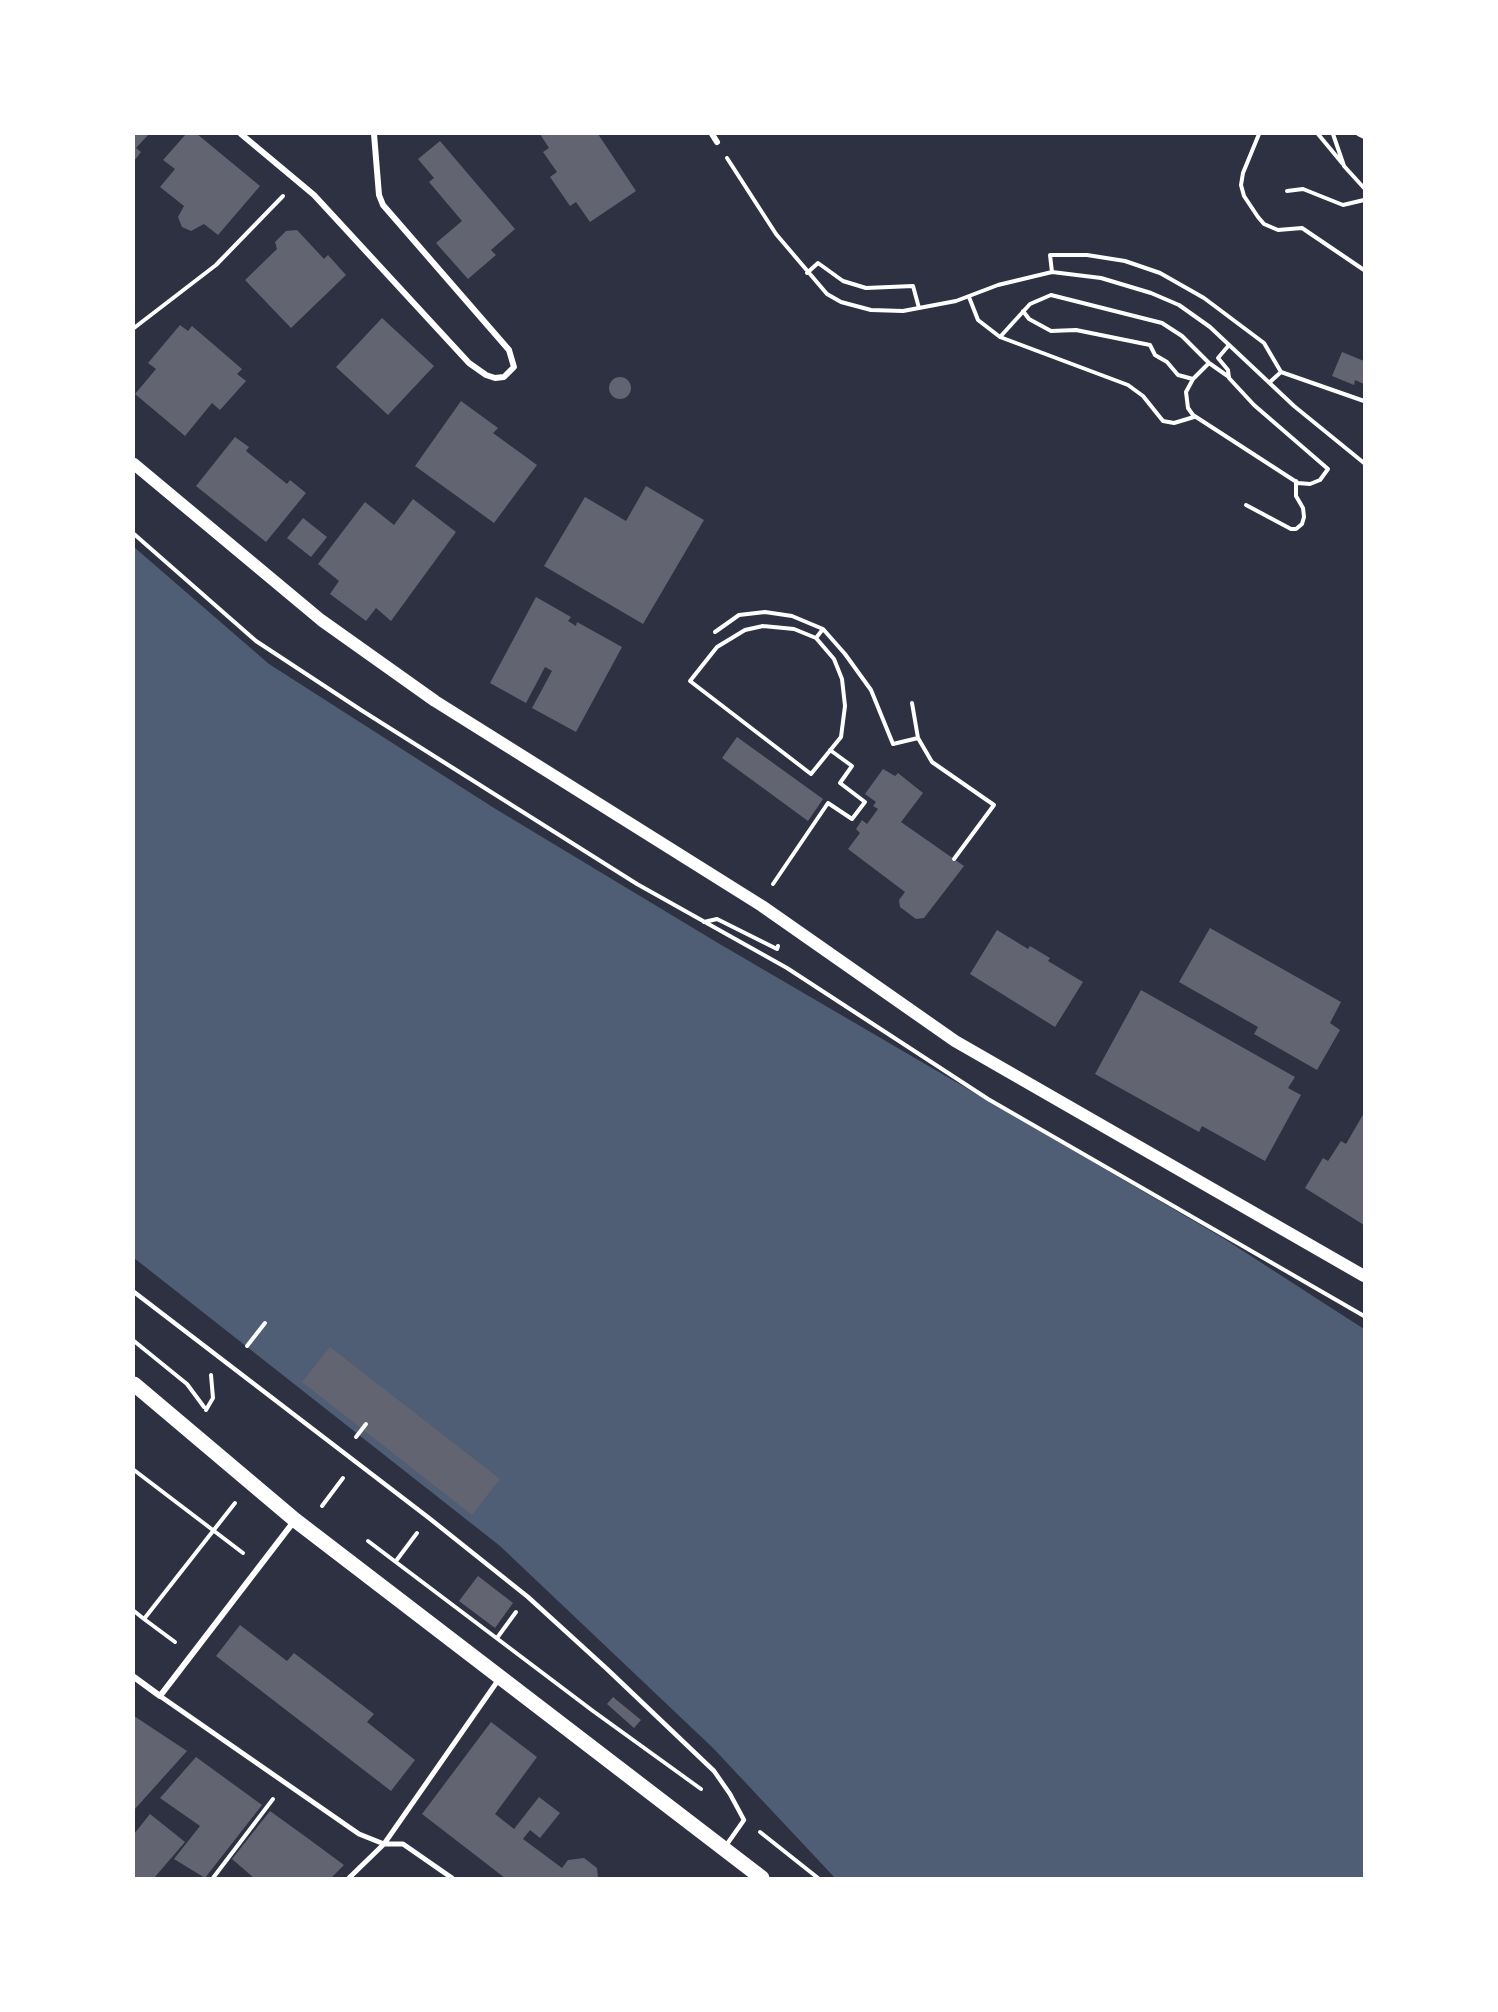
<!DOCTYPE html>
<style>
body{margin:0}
#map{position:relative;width:1498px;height:2012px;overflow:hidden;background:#2d3142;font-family:Cabin,sans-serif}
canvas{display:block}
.frame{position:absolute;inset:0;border:135px solid #fff;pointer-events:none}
</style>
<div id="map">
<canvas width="1498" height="2012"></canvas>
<div class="frame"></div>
</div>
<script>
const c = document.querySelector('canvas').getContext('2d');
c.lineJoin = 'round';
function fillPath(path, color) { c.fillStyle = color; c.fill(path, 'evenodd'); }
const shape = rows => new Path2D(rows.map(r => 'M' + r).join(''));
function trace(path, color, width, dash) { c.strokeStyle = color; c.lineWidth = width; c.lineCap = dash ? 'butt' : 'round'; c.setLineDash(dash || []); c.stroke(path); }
const water = shape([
 [134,547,269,664,494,808,718,943,1223,1238,1364,1329,1364,1878,835,1878,713,1748,500,1546,134,1258]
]);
const building = shape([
 [134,134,149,134,136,148,141,152,134,161],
 [186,134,197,134,260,186,218,235,204,224,191,231,182,227,178,217,184,206,160,187,175,169,163,160],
 [540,134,598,134,636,191,590,222,576,202,570,206,550,177,557,172,543,152,549,148],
 [440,141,515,229,491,250,496,255,468,279,436,243,462,221,429,182,434,178,418,159],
 [297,230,324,259,328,255,346,275,291,328,245,280,277,249,275,242,286,231],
 [382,318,434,366,388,415,336,367],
 [180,325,188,331,192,326,242,369,237,374,246,381,220,410,212,403,185,436,135,394,156,369,148,363],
 [1342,352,1364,361,1364,384,1355,380,1354,385,1332,376],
 '609 388a11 11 0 1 1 22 0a11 11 0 1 1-22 0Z',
 [461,401,498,428,493,433,537,465,494,523,415,466],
 [235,437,249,447,246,451,287,484,290,480,306,493,266,542,196,486],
 [646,486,704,520,643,624,544,566,585,497,626,521],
 [413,499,456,532,391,621,376,608,366,621,330,594,339,581,318,564,365,502,394,525],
 [303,518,327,537,311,557,287,538],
 [536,597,571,617,568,621,576,626,577,622,622,647,576,732,532,708,552,671,545,667,526,703,490,683],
 [737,737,823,799,808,821,722,758],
 [883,769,895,776,898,773,923,793,901,822,964,866,924,918,916,919,900,907,899,900,905,892,848,849,860,833,856,829,862,820,867,824,878,809,873,806,876,802,865,794],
 [1210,928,1341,1002,1330,1023,1340,1030,1317,1070,1254,1034,1258,1027,1179,982],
 [997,930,1028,949,1030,946,1050,958,1048,961,1083,982,1055,1027,970,974],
 [1141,990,1295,1077,1288,1088,1301,1095,1265,1161,1202,1126,1199,1132,1095,1074],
 [1364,1113,1364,1225,1305,1188,1323,1158,1328,1161,1341,1141,1346,1144],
 [330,1347,500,1479,472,1515,302,1382],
 [478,1576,513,1603,495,1628,459,1601],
 [240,1625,287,1661,294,1653,374,1714,367,1722,415,1760,391,1791,216,1656],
 [613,1697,641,1720,634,1728,607,1704],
 [134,1716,187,1751,134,1810],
 [491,1722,537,1757,495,1814,514,1829,539,1797,560,1813,540,1838,530,1830,523,1839,562,1868,568,1860,584,1858,597,1868,598,1878,505,1878,422,1814],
 [196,1757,262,1805,205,1878,174,1859,200,1826,160,1798],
 [270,1811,306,1837,344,1865,331,1878,254,1878,232,1859],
 [150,1814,185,1842,154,1878,134,1878,134,1834]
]);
const path = shape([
 [1259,134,1243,173,1241,185,1244,196,1258,217,1264,224,1278,230,1302,228,1364,270],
 [1318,134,1342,163],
 [1333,134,1344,166,1364,188],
 [1358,134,1364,137],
 [727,158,776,234,827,294,841,302,871,310,903,311,956,301,998,285,1052,272,1101,278,1151,293,1179,305,1210,327,1294,406,1364,463],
 [1287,191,1303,189,1343,205,1364,200],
 [1052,272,1050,255,1087,255,1125,261,1160,273,1204,298,1264,343,1281,372],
 [807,273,818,263,843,281,866,288,913,286,919,308],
 [969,297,978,320,1000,337,1128,385,1143,396,1163,421,1174,423,1194,417],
 [1023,311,1029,319,1051,331,1076,330,1150,345,1155,355,1167,362,1178,375,1193,379],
 [134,328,216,265,283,196],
 [1000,337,1030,304,1051,295,1162,323,1182,336,1209,363,1193,379,1186,392,1188,408,1193,415,1298,483,1310,484,1320,480,1328,469,1254,405,1229,378,1228,370,1218,358,1229,345],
 [1209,363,1229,377],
 [1270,382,1281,372,1364,401],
 [1246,505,1291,529,1296,529,1302,524,1304,517,1303,508,1296,496,1296,481],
 [134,534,256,641,361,710,637,884,787,968,988,1099,1364,1316],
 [763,626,794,629,816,638,834,659,842,679,845,706,841,737,811,774,690,681,717,647,745,630,763,626],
 [715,632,739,615,765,612,792,616,823,629,845,654,871,690,893,744,918,738],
 [816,638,823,629],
 [912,703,918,738,932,762,994,805,954,859],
 [773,884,828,803,852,819,865,802,840,783,852,766,830,750],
 [704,922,717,919,777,949,778,946],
 [134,1341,187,1384,204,1407],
 [247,1346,265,1323],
 [206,1410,213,1398,211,1375],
 [356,1437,366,1424],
 [134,1470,243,1553],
 [322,1506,343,1478],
 [368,1541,593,1711,701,1789],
 [396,1561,417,1533],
 [134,1611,144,1619,235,1503],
 [144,1619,175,1642],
 [497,1638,516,1612],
 [760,1832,818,1878],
 [213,1878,273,1799]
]);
const service = shape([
 [134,1292,429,1518,528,1597,607,1669,714,1771,730,1794,744,1820,725,1847]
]);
const pedestrian = shape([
 [160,1696,359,1834,384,1844,403,1844,452,1878],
 [349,1878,384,1844,499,1679]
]);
const minor = shape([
 [241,134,314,195,469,363,486,375,495,378,504,377,514,367,509,350,383,205,379,195,374,134],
 [712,134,717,142],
 [134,1677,160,1696,295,1520]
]);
const secondary = shape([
 [134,464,321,620,435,701,762,906,955,1041,1364,1276]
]);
const primary = shape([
 [134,1384,295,1520,762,1878]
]);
fillPath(water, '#4f5d75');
fillPath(building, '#626471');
trace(path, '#fff', 4);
trace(service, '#fff', 4.5);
trace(pedestrian, '#fff', 5);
trace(minor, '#fff', 6);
trace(secondary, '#fff', 12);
trace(primary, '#fff', 15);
</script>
